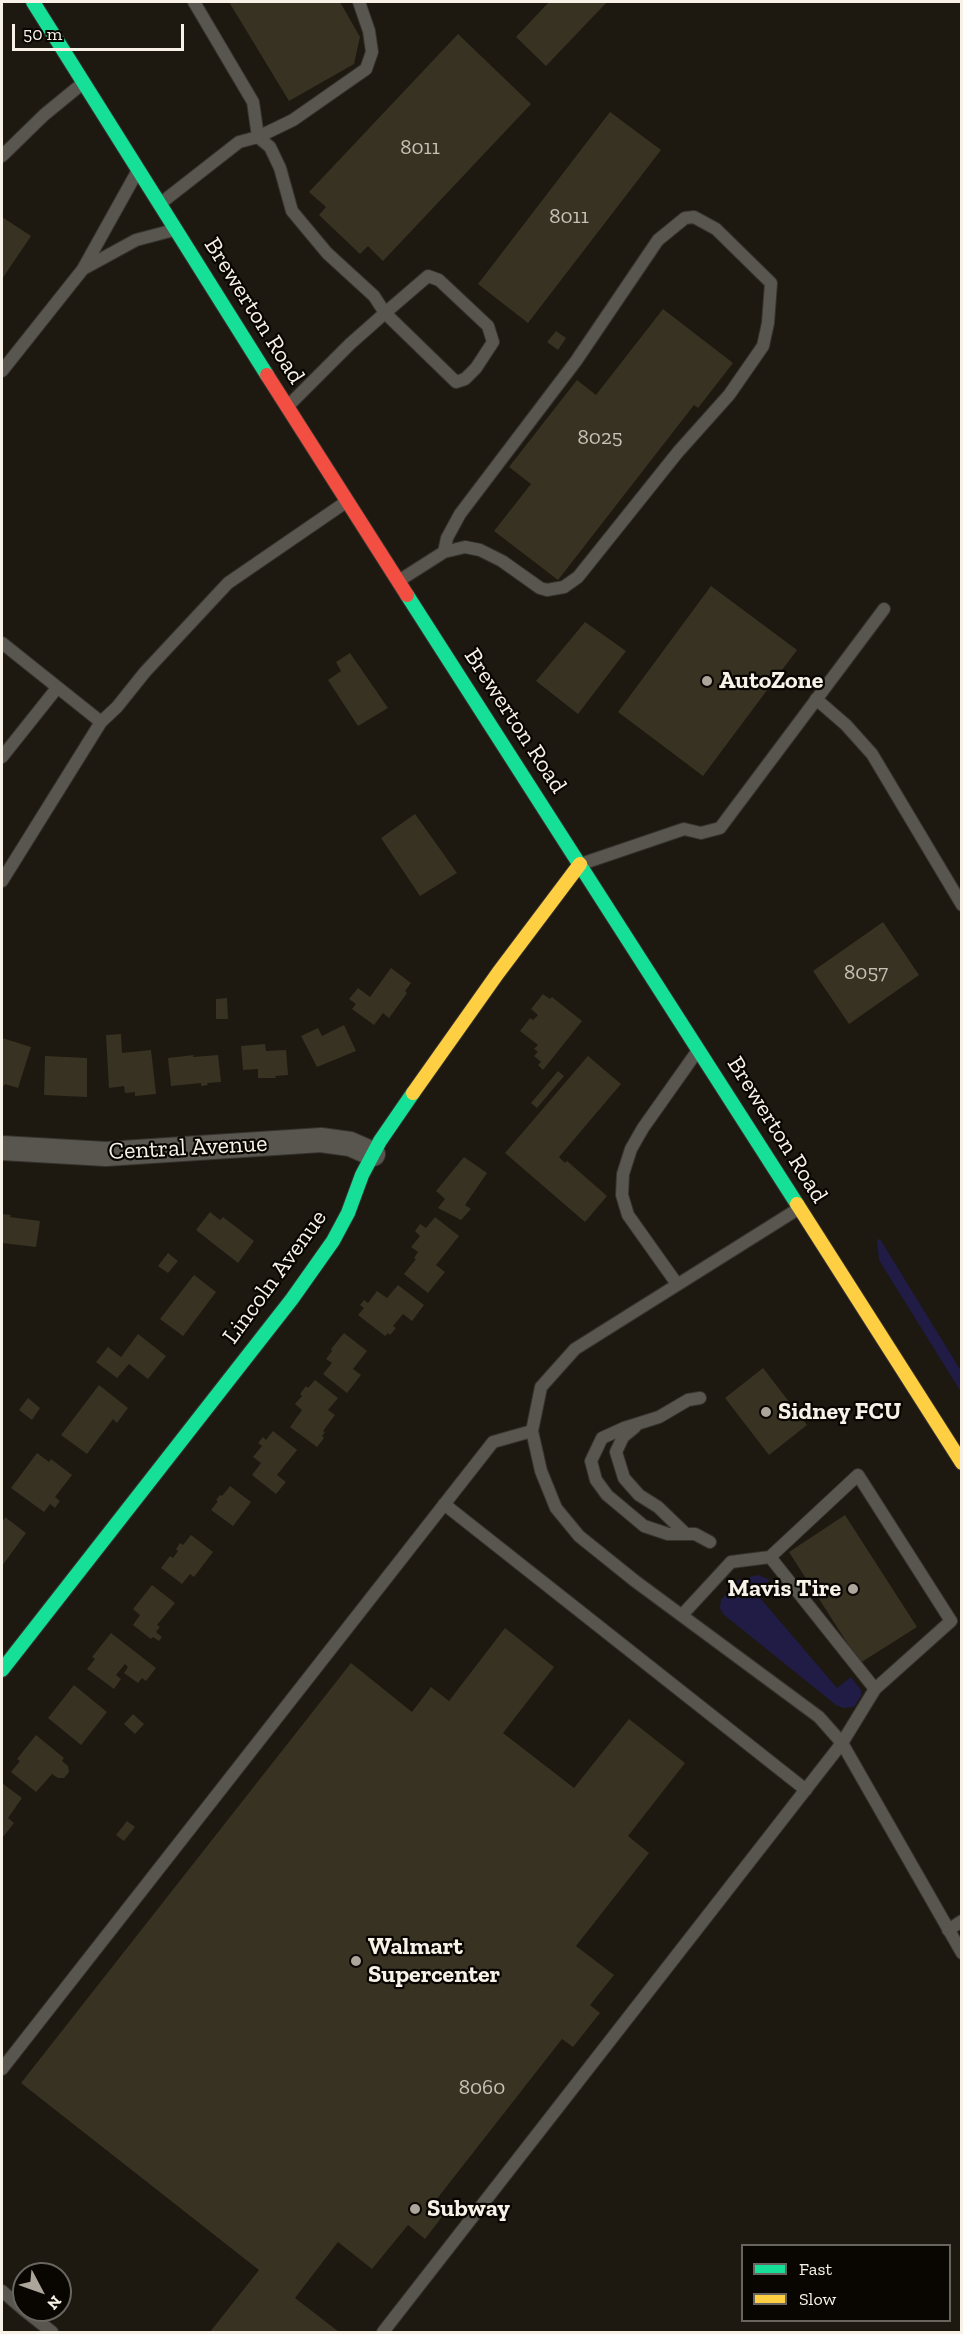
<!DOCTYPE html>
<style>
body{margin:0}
#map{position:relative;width:963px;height:2334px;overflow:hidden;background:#1d1910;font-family:"Zilla Slab",serif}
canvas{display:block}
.frame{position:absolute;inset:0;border:3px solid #f7f1e7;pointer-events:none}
.legend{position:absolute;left:741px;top:2244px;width:210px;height:78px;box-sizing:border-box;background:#090602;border:2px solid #68645e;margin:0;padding:8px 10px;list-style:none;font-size:18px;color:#f7f1e7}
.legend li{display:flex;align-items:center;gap:12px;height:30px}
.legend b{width:30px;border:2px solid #68645e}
.north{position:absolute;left:12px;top:2262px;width:60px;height:60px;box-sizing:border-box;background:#090602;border:2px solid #68645e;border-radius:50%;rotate:131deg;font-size:16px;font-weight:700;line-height:24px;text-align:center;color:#f7f1e7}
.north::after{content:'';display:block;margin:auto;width:21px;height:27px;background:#aba59c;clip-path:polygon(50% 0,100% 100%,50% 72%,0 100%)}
.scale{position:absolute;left:12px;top:24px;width:172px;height:27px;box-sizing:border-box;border:3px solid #f7f1e7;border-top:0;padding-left:8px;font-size:18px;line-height:21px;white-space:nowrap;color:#f7f1e7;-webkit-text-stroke:4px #090602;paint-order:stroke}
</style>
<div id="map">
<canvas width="963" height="2334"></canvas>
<div class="frame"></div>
<ul class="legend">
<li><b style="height:8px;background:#16e098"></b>Fast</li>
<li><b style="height:8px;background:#ffcf43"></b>Slow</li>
</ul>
<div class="north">N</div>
<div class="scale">50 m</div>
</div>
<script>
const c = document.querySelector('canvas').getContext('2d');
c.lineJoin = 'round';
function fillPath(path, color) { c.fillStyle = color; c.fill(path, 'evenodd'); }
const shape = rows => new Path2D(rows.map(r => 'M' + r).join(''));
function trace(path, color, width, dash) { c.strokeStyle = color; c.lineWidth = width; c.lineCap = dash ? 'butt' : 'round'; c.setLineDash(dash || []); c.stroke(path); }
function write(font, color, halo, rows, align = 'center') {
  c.font = font + ' "Zilla Slab",serif'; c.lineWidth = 4.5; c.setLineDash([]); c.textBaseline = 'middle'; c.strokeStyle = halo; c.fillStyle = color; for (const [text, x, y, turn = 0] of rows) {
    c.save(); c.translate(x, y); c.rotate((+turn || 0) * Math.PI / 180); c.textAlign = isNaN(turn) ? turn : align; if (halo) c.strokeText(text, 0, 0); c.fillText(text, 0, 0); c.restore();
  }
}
const green = shape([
 [880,1239,961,1371,961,1392,879,1260,877,1240],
 [758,1575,770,1580,755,1592,837,1688,851,1677,861,1690,861,1696,854,1707,843,1708,836,1705,723,1614,720,1608,721,1600,738,1580]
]);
const building = shape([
 [229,2,340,2,360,37,354,64,289,101],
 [549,2,607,2,546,66,516,37],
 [458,34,531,104,383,261,368,246,360,254,319,215,326,207,309,192],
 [610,112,661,150,528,323,478,284],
 [2,217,31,236,2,279],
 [663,309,733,363,698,408,694,405,558,580,494,531,531,484,509,467,577,380,596,395],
 [556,331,566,338,558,350,547,342],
 [711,586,797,650,703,776,618,712],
 [585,622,626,651,578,714,536,681],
 [350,653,388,708,358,726,328,680,341,671,336,662],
 [415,814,457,873,420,896,381,838],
 [883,922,919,975,849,1024,813,971],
 [391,968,411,983,405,991,407,993,389,1018,383,1013,374,1025,352,1009,356,1004,349,999,358,988,370,997],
 [543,994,550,999,552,997,582,1021,543,1070,538,1065,541,1062,534,1056,538,1052,534,1049,538,1045,520,1031,530,1018,533,1020,538,1015,531,1009],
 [227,998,228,1019,216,1019,216,999],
 [344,1025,356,1051,317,1067,301,1036,318,1028,322,1036],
 [121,1034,122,1053,151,1050,156,1094,135,1096,135,1092,125,1093,124,1086,109,1088,106,1035],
 [2,1038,31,1047,18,1088,5,1084,4,1086,2,1085],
 [265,1044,266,1051,286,1050,288,1075,275,1076,276,1078,258,1078,258,1069,243,1070,241,1046],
 [194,1055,193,1057,218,1055,221,1082,207,1083,208,1085,201,1086,201,1083,171,1086,168,1058],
 [45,1056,87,1058,87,1097,44,1095],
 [588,1056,621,1084,559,1157,565,1163,567,1161,607,1196,585,1222,505,1153],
 [558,1071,564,1076,537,1108,531,1103],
 [464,1157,487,1173,465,1205,471,1209,461,1220,438,1208,445,1199,436,1191],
 [210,1212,220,1220,223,1217,254,1241,238,1263,196,1230],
 [2,1214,11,1215,10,1217,40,1221,36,1247,2,1243],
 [435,1217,459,1236,436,1265,445,1272,428,1293,404,1274,416,1259,414,1258,418,1252,411,1247,420,1236,415,1231,420,1224,426,1228],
 [168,1253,178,1261,168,1273,158,1266],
 [194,1275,216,1292,183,1336,160,1319],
 [398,1285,424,1305,412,1321,403,1314,393,1326,396,1328,390,1335,388,1333,385,1336,358,1315,364,1308,360,1305,364,1300,368,1303,377,1291,387,1298],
 [344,1333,367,1351,353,1369,361,1375,347,1393,323,1374,332,1363,326,1359,332,1351,331,1349],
 [138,1334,166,1356,148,1379,129,1364,117,1378,96,1362,108,1347,121,1357],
 [763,1368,807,1425,769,1455,725,1398],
 [315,1380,338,1398,328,1410,335,1415,323,1431,325,1432,322,1436,324,1438,317,1447,290,1427,302,1410,295,1404,302,1396,300,1394,306,1386,308,1388],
 [99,1385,128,1408,117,1423,113,1419,87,1454,61,1435],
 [28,1398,40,1408,32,1420,19,1410],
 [273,1431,297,1450,277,1475,286,1482,276,1494,252,1475,261,1463,253,1457,262,1446,258,1443,263,1437,266,1440],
 [37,1453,49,1462,51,1459,72,1475,55,1497,60,1501,55,1508,50,1504,44,1512,11,1488],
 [230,1486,251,1502,233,1526,211,1510,218,1501,216,1500,220,1495,222,1496],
 [845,1515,917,1627,860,1663,789,1552],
 [5,1517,26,1533,2,1566,2,1518,4,1520],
 [191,1535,213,1552,194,1577,190,1574,182,1584,161,1568,170,1556,173,1558,178,1551,176,1549,180,1543,183,1545],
 [152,1585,175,1603,157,1625,160,1627,156,1632,162,1637,159,1641,153,1637,151,1639,133,1625,140,1615,133,1609],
 [505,1628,554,1667,503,1733,574,1788,629,1719,685,1763,628,1836,649,1853,576,1946,614,1975,590,2005,600,2013,573,2047,562,2039,436,2200,448,2209,425,2239,408,2225,372,2269,338,2242,295,2298,339,2332,210,2332,259,2270,21,2083,351,1663,412,1712,431,1687,449,1701],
 [111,1633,156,1668,146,1681,142,1678,138,1683,124,1673,128,1667,125,1664,116,1675,121,1679,114,1689,87,1669,95,1659,92,1657],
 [74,1685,107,1712,81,1745,48,1718],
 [133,1714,144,1724,135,1734,124,1724],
 [36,1735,64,1758,62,1761,68,1766,69,1772,64,1778,58,1778,52,1774,36,1792,11,1772,20,1761,17,1759],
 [2,1783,22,1798,8,1818,14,1823,3,1837],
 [127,1821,135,1827,124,1841,116,1835]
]);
const lane = shape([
 [194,2,253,102,258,137,293,120,366,69,372,52,369,31,359,2],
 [2,156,44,115,83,83],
 [137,172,83,269,136,240,174,230],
 [161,203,239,142,258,137,270,147,280,168,292,211,327,253,374,296,385,313,428,276,439,280,488,326,493,342,476,368,465,379,456,382,385,313,350,344,288,406],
 [2,371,83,269],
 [400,580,444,552,465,547,480,550,502,561,540,588,547,590,564,587,578,577,678,452,729,395,763,346,768,323,771,283,716,229,694,217,685,218,658,240,576,361,460,514,447,538,444,552],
 [2,643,101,722,117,707,145,672,228,583,346,502],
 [816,699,846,725,872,754,962,905],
 [2,757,57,688],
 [581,864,684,829,701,833,720,828,884,609],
 [2,881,101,722],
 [798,1209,575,1349,541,1387,532,1431,541,1471,556,1508,579,1536,635,1581,819,1717,842,1743,962,1953],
 [677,1284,628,1215,622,1195,623,1174,631,1149,643,1128,696,1053],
 [700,1398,688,1400,659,1417,624,1428,602,1438,591,1461,596,1480,607,1495,644,1526,668,1534,695,1534,710,1542],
 [635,1427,623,1437,616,1452,624,1478,639,1495,658,1507,686,1534],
 [444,1504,806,1790],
 [770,1557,875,1689],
 [948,1930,962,1921],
 [2,2069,493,1442,532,1431],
 [2,2291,24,2310],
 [24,2310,52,2332],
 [383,2332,842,1743,875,1689,951,1621,858,1475,770,1557,731,1562,682,1615]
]);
const street = shape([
 [2,1148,106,1154,321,1140,350,1144,373,1154]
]);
const fast = shape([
 [33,2,267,375],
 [407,595,797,1204],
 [2,1670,292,1299,333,1241,348,1213,362,1175,380,1141,413,1093]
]);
const slow = shape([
 [413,1093,498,973,580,864],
 [797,1204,962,1463]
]);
const jam = shape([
 [267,375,407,595]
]);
const markers = [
 [707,681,6,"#aba59c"],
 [766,1412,6,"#aba59c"],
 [853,1589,6,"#aba59c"],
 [356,1961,6,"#aba59c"],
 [415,2209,6,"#aba59c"]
];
const numberNames = [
 ["8011",420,148],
 ["8011",569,217],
 ["8025",600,438],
 ["8057",866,973],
 ["8060",482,2088]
];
const streetNames = [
 ["Brewerton Road",254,311,58],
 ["Brewerton Road",515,721,57],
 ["Brewerton Road",777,1130,58],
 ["Central Avenue",188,1148,-3],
 ["Lincoln Avenue",275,1277,-54]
];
const poiNames = [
 ["AutoZone",719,681],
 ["Sidney FCU",778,1412],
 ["Mavis Tire",841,1589,"right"],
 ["Walmart",368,1947],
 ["Supercenter",368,1975],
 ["Subway",427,2209]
];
fillPath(green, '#201c46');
fillPath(building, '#383222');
trace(lane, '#36322d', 14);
trace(street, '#36322d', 26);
trace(fast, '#36322d', 16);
trace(slow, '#36322d', 16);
trace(jam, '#36322d', 16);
trace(lane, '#595650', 12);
trace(street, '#595650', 24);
trace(fast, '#16e098', 14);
trace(slow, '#ffcf43', 14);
trace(jam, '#f24e42', 14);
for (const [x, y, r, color] of markers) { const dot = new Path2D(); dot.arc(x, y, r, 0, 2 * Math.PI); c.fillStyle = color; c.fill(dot); trace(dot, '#090602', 2); }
write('21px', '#c7c1b6', null, numberNames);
write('24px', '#f7f1e7', '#090602', streetNames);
write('bold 24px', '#f7f1e7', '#090602', poiNames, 'left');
</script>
